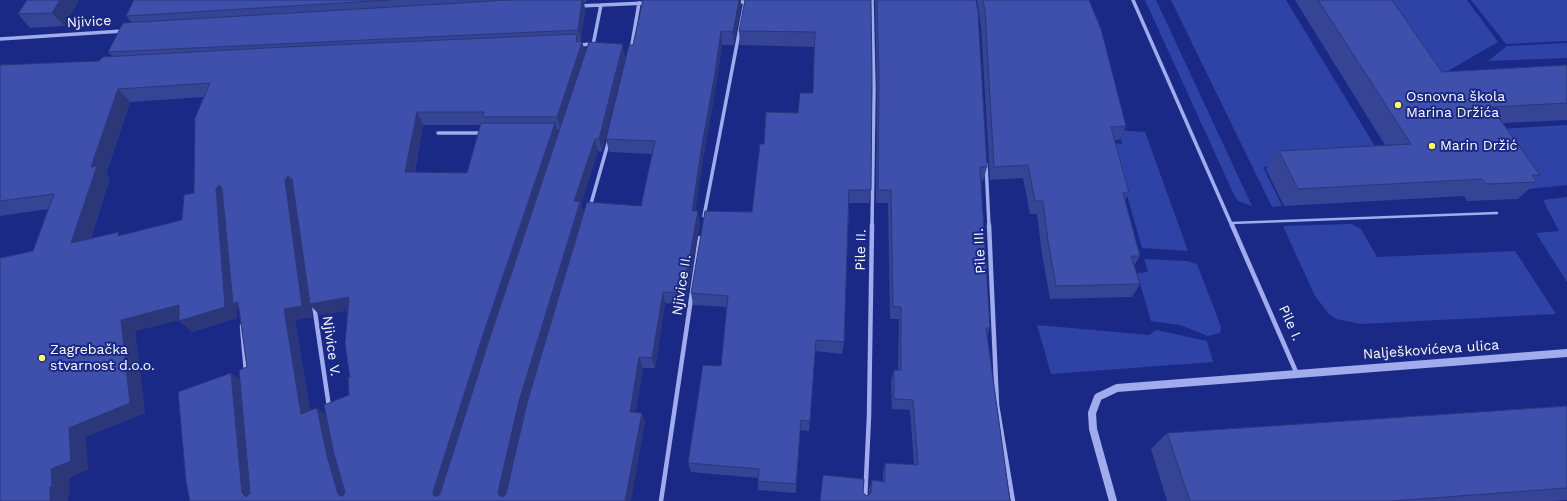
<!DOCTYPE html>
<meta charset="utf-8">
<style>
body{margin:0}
canvas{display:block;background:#1a2985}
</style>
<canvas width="1567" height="501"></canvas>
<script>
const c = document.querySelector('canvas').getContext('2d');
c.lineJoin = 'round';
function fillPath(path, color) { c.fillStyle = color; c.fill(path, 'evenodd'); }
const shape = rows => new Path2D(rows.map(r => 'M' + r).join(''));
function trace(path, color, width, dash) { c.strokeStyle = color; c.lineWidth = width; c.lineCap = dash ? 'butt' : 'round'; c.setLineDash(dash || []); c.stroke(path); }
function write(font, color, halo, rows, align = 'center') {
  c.font = font + ' "Work Sans",sans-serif'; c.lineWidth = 4; c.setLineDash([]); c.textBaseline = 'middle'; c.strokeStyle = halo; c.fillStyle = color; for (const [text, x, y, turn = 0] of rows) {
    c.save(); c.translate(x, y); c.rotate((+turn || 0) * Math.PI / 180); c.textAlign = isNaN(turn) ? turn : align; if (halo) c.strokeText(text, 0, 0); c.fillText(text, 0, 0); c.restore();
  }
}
const green = shape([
 [1145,0,1156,0,1252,206,1238,201,1235,197],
 [1171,0,1286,0,1382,158,1263,167,1282,206,1272,207],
 [1371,0,1467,0,1498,42,1429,82],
 [1471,0,1567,0,1567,41,1506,44],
 [1567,43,1567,58,1488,61,1507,46],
 [1567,125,1567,185,1527,189,1467,131],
 [1118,130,1145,132,1188,251,1142,248,1112,143,1122,144],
 [1567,197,1567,282,1536,233,1559,231,1543,200],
 [1351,224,1361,229,1377,257,1515,251,1556,314,1361,324,1336,319,1329,314,1315,296,1283,226],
 [1144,259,1187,261,1197,264,1221,327,1220,333,1208,336,1180,325,1151,321,1137,273,1148,272],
 [1037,325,1149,335,1156,330,1207,341,1213,362,1051,374]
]);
const service = shape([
 [1231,223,1497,213]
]);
const minorFar1 = shape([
 [872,0,874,89,872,226],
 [1133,0,1232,226],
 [579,6,646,3],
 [0,39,123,31],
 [578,45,593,44],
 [593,45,601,5],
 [631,50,639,3],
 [438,133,482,133],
 [986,164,989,226],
 [590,207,609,140],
 [704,216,745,2,737,2]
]);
const minor = shape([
 [989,225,997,405,1013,501],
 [1232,225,1297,374],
 [314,305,329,407],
 [242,326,246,373],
 [661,501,700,238],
 [865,501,869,416,872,225]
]);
const tertiary = shape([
 [1113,501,1093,429,1092,413,1098,397,1117,388,1567,353]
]);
const wall = shape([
 [79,0,64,26,30,28,18,14],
 [134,0,586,0,586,2,584,2,585,9,581,41,582,42,586,53,625,58,602,152,598,151,581,204,584,213,641,206,652,154,609,152,606,139,633,45,643,0,741,0,741,5,734,45,722,45,716,86,703,158,695,211,700,224,685,305,665,303,655,368,643,368,635,413,642,413,645,423,190,501,240,380,247,367,239,310,236,307,237,318,192,332,179,320,135,331,145,413,85,437,88,469,69,478,70,494,68,495,33,251,48,209,0,216,0,65,99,61,112,56,108,52,131,22,126,16],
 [204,97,194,193,182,220,122,235,91,238,110,178,106,174,130,102],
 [423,125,481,125,467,173,415,172],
 [557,130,560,130,558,134],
 [311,306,320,315,348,310,350,377,349,395,326,416,317,408,310,410,295,320,312,317],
 [871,0,871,190,869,203,849,203,844,342,842,354,815,351,809,431,800,430,796,493,758,490,758,478,691,472,688,463,721,366,727,307,693,305,691,293,752,212,764,144,798,113,813,93,814,47,740,45,739,31],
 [875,0,976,0,987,167,983,181,981,181,990,328,987,336,1010,501,820,501,863,493,867,496,869,495,869,489,872,480,883,481,883,472,885,463,914,465,910,410,892,409,891,381,894,370,898,370,899,319,890,319,888,203,876,203,877,89],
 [977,0,1089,0,1126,126,1119,140,1114,140,1129,193,1125,200,1140,256,1134,266,1140,284,1132,297,1050,299,1042,254,1037,214,1030,214,1023,178,990,180,981,26],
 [1295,0,1392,0,1442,72,1567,65,1567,120,1503,123,1540,175,1535,179,1537,182,1518,199,1467,201,1464,196,1284,206,1266,169,1279,151,1385,145],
 [1567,406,1567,500,1554,501,1167,501,1151,449,1167,433]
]);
const shadedWall = shape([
 [60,0,79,0,64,26,52,13],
 [582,0,583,0,585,9,581,41,578,30],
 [739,0,741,0,741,5,734,45,733,32],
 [721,31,722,45,716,86,703,158,694,223,692,211,702,145],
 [577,34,580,48,582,42,586,55,561,130,557,117,576,41],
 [623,44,625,58,602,152,599,139],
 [118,89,130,102,106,174,110,178,85,255,71,243,91,167],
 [417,112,423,125,412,184,405,172],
 [555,123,559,136,441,500,434,496,433,492,482,338],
 [595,139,598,151,581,204,584,214,505,500,499,495,498,492,519,401,574,201],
 [288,176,298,189,349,297,359,309,320,315,311,306,312,317,295,320,312,423,301,414,284,309,285,180],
 [219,185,230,198,238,302,245,315,236,307,237,318,192,332,179,321,216,189],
 [698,211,700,224,685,305,683,293],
 [663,292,665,303,655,368,652,358],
 [179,305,192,317,135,331,145,413,85,437,88,469,69,478,70,494,68,495,68,501,50,501,50,487,51,469,69,428,121,320],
 [639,357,643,368,633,422,630,412],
 [231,373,244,383,255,501,246,497,242,493],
 [317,408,328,417,348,501,340,496,338,494,327,456],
 [642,413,645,423,631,501,625,501]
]);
const building = shape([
 [27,0,60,0,52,13,18,14,27,0],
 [134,0,390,0,126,16,134,0],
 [509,0,582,0,578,30,108,52,123,23,509,0],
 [643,0,739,0,733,32,721,31,715,73,702,145,692,211,698,211,683,293,663,292,652,358,639,357,630,412,642,413,625,501,190,501,186,481,178,392,231,373,242,493,246,497,250,493,239,370,247,367,238,302,233,304,222,188,219,185,216,189,225,307,179,321,179,305,121,320,130,403,69,428,71,461,51,469,52,486,50,487,50,501,0,501,0,258,33,251,54,194,0,201,0,65,99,61,103,57,265,48,577,34,576,41,582,42,557,117,483,117,484,112,417,112,405,172,467,173,481,123,555,123,482,338,433,492,434,496,438,496,440,494,489,340,589,42,623,44,599,139,595,139,574,201,580,202,519,401,498,492,499,495,503,497,506,494,527,403,587,202,641,206,655,141,606,139,629,45,633,45,643,0],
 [210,83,195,118,194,193,184,195,182,220,118,236,119,232,71,243,97,166,91,167,118,89,210,83],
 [288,176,292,179,310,304,349,297,345,344,350,377,348,377,349,395,324,405,334,454,345,492,343,496,340,496,338,494,327,456,317,408,301,414,284,309,302,306,285,180,288,176],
 [745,0,871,0,872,75,871,190,849,190,844,342,816,340,810,421,801,420,796,484,758,481,759,469,688,463,703,365,721,366,728,296,691,293,705,211,752,212,760,144,764,144,766,112,798,113,800,93,813,93,815,32,739,31,745,0],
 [877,0,976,0,978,12,987,167,980,167,990,328,986,328,1010,501,820,501,823,475,864,479,863,493,867,496,871,493,872,480,885,482,885,463,918,465,913,400,894,399,894,370,901,370,901,307,893,307,891,190,878,190,879,75,877,0],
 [983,0,1089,0,1101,29,1126,126,1111,127,1129,193,1123,193,1140,256,1131,256,1140,284,1056,286,1048,241,1043,201,1035,201,1028,165,994,167,985,11,983,0],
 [1318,0,1392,0,1442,72,1567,65,1567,103,1491,107,1540,175,1532,175,1537,182,1486,184,1482,179,1298,189,1279,151,1411,144,1318,0],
 [1567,406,1567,488,1392,501,1190,501,1167,433,1567,406]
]);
const markers = [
 [1398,105,4,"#fdfe5b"],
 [1432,146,4,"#fdfe5b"],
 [42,358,4,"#fdfe5b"]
];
const streetNames = [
 ["Njivice",89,22,-3],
 ["Pile II.",861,250,-89],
 ["Pile III.",980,251,-93],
 ["Njivice II.",682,285,-81],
 ["Pile I.",1290,323,66],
 ["Njivice V.",331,346,82],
 ["Nalješkovićeva ulica",1431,350,-4]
];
const poiNames = [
 ["Osnovna škola",1406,97],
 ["Marina Držića",1406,113],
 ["Marin Držić",1440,146],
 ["Zagrebačka",50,350],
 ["stvarnost d.o.o.",50,366]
];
fillPath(green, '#2f42a5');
trace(service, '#a0acec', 2.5);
trace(minorFar1, '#a0acec', 3.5);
trace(minor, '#a0acec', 4.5);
trace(tertiary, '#a0acec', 8);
fillPath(wall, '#354494');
fillPath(shadedWall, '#2b3778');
fillPath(building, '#3e4fac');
trace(building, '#2b3778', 1);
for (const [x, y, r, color] of markers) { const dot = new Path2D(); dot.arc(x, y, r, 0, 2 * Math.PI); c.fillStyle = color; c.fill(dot); trace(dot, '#1a2985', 1.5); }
write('14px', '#fff', '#1a2985', streetNames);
write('14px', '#fff', '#1a2985', poiNames, 'left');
</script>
